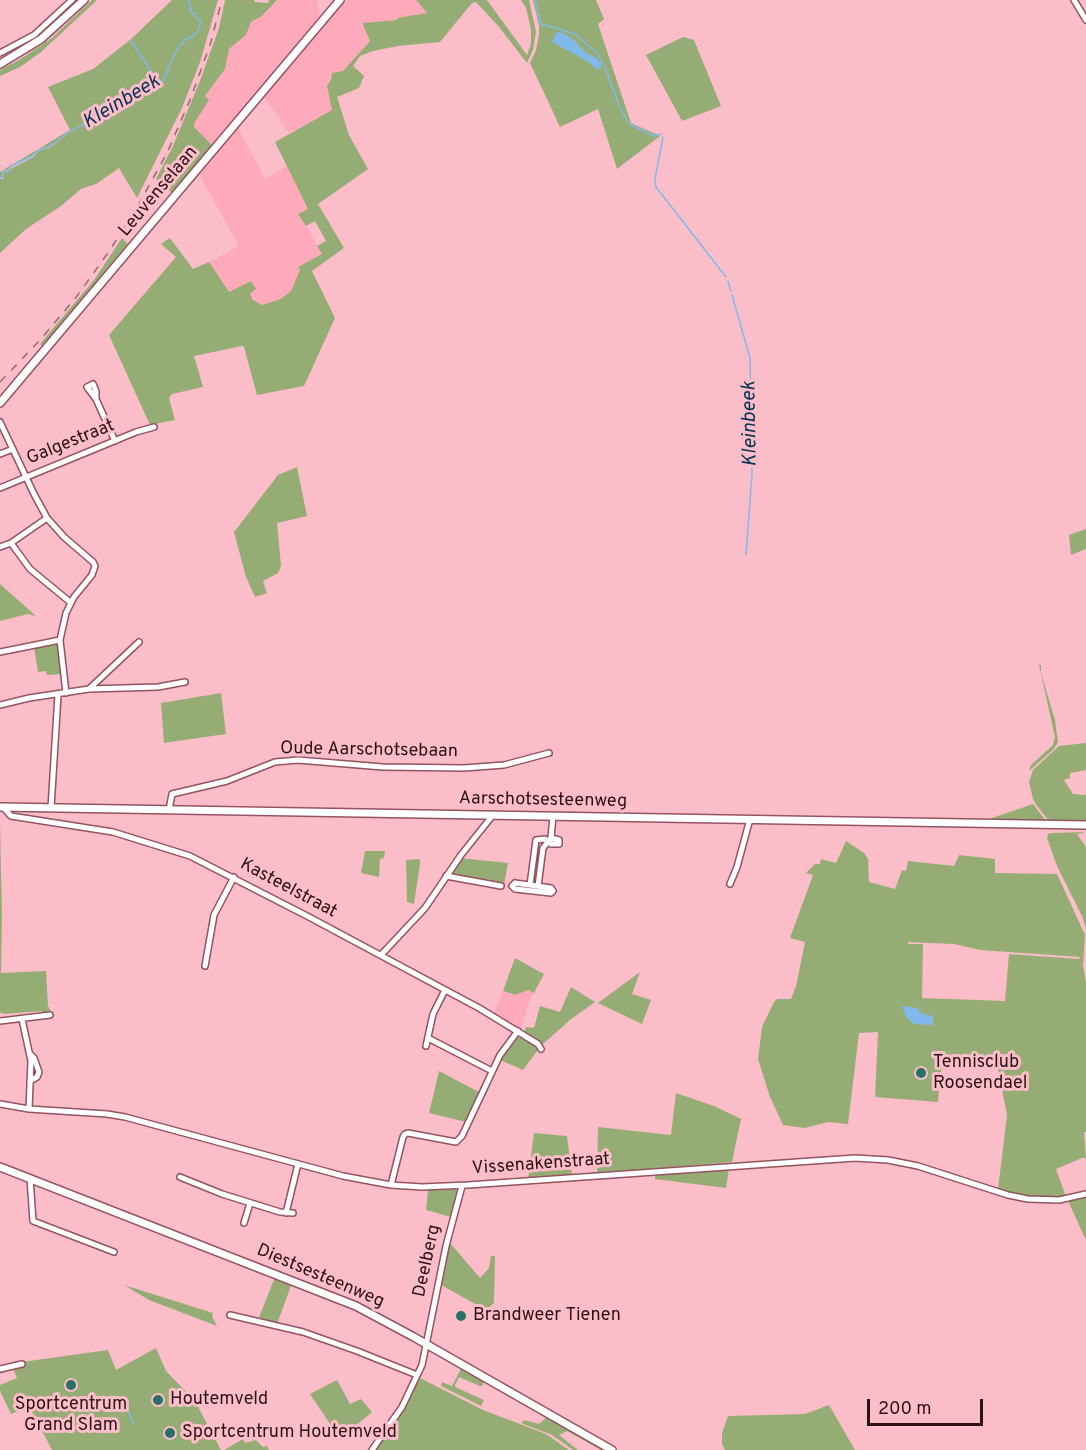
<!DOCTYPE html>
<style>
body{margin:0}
#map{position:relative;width:1086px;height:1450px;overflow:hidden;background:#fbbdc8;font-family:Overpass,sans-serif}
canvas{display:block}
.scale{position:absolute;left:867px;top:1399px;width:116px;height:27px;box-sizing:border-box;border:3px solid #2c1117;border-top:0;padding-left:8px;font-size:18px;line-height:21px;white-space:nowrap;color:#2c1117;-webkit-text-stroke:4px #fbbdc8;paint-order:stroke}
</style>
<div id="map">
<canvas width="1086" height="1450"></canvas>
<div class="scale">200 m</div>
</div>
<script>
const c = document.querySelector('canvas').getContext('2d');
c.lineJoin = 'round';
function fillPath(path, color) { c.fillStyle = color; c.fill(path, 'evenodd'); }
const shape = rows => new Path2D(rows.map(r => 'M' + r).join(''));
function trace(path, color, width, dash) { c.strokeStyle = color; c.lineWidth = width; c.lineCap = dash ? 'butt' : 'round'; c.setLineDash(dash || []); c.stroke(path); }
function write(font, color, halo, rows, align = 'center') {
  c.font = font + ' Overpass,sans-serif'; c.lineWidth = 6; c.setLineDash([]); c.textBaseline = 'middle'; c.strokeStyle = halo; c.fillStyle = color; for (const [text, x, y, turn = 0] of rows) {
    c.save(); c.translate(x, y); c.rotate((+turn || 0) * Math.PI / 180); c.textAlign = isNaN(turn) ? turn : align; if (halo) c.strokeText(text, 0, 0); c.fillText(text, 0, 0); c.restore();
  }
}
const built = shape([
 [277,0,317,0,320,18,213,146,194,127,198,115,209,100,204,97,225,69,229,49,246,35,251,22,262,16],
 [346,0,416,0,428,13,397,20,363,24,370,41,343,71,332,73,327,86,333,110,289,133,264,97],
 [238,128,265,179,287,166,308,210,299,214,322,253,299,267,300,270,291,291,281,299,262,306,253,300,250,294,229,292,209,262,239,246,199,174],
 [527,990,534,993,529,1002,520,1031,494,1013,503,991,510,995]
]);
const green = shape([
 [92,0,97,0,41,52,20,67,0,76,0,70,19,60,52,38],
 [172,0,218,0,200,62,182,108,137,198,119,168,96,184,81,189,61,206,26,229,0,253,0,179,3,179,3,173,35,156,38,151,49,148,71,132,50,146,37,150,33,155,11,166,8,170,3,171,2,177,0,178,0,172,70,130,48,87,93,69,130,40],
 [225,0,254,0,255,2,268,3,269,0,277,0,262,16,251,22,246,35,229,49,225,69,205,96,209,100,195,122,194,127,213,146,172,193,156,179,173,146,201,78,219,28],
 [416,0,487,0,527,55,531,44,531,29,526,8,521,0,529,0,536,32,533,50,527,63,499,27,476,2,472,3,440,42,398,46,373,51,360,56,353,66,364,76,359,88,337,97,349,135,368,169,318,204,344,248,312,271,335,318,304,386,257,395,244,347,242,346,194,356,203,387,172,394,169,398,175,420,150,425,109,335,176,257,161,244,170,238,193,269,209,262,229,292,251,281,256,289,250,294,253,300,262,305,281,299,291,291,300,270,298,267,322,254,317,246,326,241,315,221,306,226,298,214,308,209,275,142,332,110,327,86,331,79,332,73,343,71,370,41,362,23,397,20,397,18,427,13],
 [533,0,596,0,604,19,598,24,631,123,660,136,617,169,598,109,560,127,530,63,536,50,539,34,539,25],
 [683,37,694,40,721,106,682,121,646,55],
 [122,238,128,244,42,346,40,344,94,280],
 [297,467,307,516,277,523,281,566,278,573,263,581,267,593,255,597,246,577,234,532,278,475],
 [1086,529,1086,549,1071,555,1069,535],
 [0,584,36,616,28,614,0,621],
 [55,643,58,647,61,674,47,675,46,671,38,672,34,647],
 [1039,665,1041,665,1041,673,1055,720,1058,742,1054,749,1029,771,1031,765,1053,745,1055,737],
 [221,693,226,734,164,743,161,703],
 [1086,743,1086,770,1070,773,1070,778,1064,780,1073,794,1086,795,1086,822,1049,821,1037,806,1033,799,1029,782,1033,770,1059,746],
 [1033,804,1046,821,993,820,992,818],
 [0,822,2,916,1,973,46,971,48,1006,52,1014,42,1015,42,1011,3,1014,1,1012,0,1014],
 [1086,832,1077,834,1086,847,1086,929,1082,916,1057,866,1047,838,1048,834,1052,833],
 [846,841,864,853,868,859,869,882,895,889,902,870,906,871,908,861,954,866,959,855,995,859,995,873,1057,874,1085,935,1083,966,1086,982,1086,1132,1084,1132,1086,1158,1082,1158,1056,1169,1066,1197,1035,1197,998,1189,1007,1115,996,1059,944,1059,944,1068,941,1069,943,1088,939,1088,938,1102,875,1097,878,1032,859,1033,848,1124,828,1122,805,1128,783,1125,770,1097,758,1059,762,1027,774,1002,777,999,791,999,796,986,805,942,790,938,813,875,806,873,815,864,820,864,821,859,836,863],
 [908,942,954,944,980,950,1080,957,1079,959,1009,954,1005,1001,922,998,923,944,908,944],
 [365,851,385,851,384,858,380,859,379,877,361,873],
 [460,858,508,863,504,885,449,875],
 [420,859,420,864,414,904,407,902,406,860],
 [515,958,544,974,534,993,528,990,515,995,503,991],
 [640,972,632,994,651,1000,642,1024,598,1003],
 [571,987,595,1002,570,1020,543,1044,524,1033,526,1027,534,1028,540,1006,560,1012],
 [517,1038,522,1038,537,1047,537,1051,523,1070,500,1060],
 [439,1071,479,1092,466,1122,429,1113],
 [676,1093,714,1106,741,1119,732,1162,597,1174,598,1127,671,1135],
 [534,1133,567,1136,572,1176,528,1179],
 [729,1169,726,1188,655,1179,655,1175],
 [456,1189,457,1193,451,1217,426,1210,428,1190],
 [1086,1197,1086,1238,1085,1238,1068,1201],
 [451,1244,480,1278,489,1268,491,1256,495,1256,494,1303,486,1310,441,1285,449,1245],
 [275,1277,292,1283,277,1324,258,1320],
 [124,1285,213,1313,212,1316,217,1326,149,1300],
 [156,1348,166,1371,195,1401,221,1450,52,1450,29,1406,11,1414,0,1391,0,1385,17,1378,13,1369,0,1374,0,1371,15,1367,15,1363,108,1350,116,1370],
 [461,1369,484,1382,482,1386,480,1386,459,1377,455,1385,455,1387,484,1400,481,1406,441,1386,442,1382,452,1386],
 [418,1377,483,1410,546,1434,569,1450,374,1450],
 [337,1380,350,1404,361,1399,372,1412,340,1439,310,1394],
 [829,1405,855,1450,725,1450,722,1444,722,1433,728,1416,805,1414],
 [547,1417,605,1450,601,1450,567,1431,559,1435,578,1450,573,1450,552,1435,521,1423,524,1420,539,1424],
 [243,1439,245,1443,256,1440,263,1447,267,1446,269,1450,224,1450]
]);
const water = shape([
 [560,32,574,40,585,52,593,56,600,62,601,68,596,69,589,62,552,42,556,33],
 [902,1006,918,1008,920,1013,933,1016,933,1025,914,1024,906,1017]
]);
const stream = shape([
 [535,0,541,24,575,34,597,53,607,72,618,103,629,124,654,136,661,134],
 [131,41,153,74],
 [663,137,655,179,656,187,726,277],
 [0,178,3,177,3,172,9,171,10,167,34,155,37,151,49,147,71,131,114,109,157,78,162,83,177,49,185,40,197,33,201,23,190,10,192,8,189,4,189,0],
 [728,281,731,291],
 [732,295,750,358,752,474,746,555],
 [124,1401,133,1424]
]);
const minor = shape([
 [1074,0,1086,20],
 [0,53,34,35,72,0],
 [96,399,96,391,93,384,87,387,96,399,115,441],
 [0,422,34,494,47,518,64,537,93,562,95,566,92,575,74,597,66,613,60,640,66,693],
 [0,454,13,449],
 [0,488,136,432,154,427],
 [11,543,30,569,70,602],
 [0,547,11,543,47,518],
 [0,652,60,640],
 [89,689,158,687,185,682],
 [0,705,29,698,89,689,139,642],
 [3,807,11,816,113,832,190,856,309,917,479,1008,538,1044,541,1049],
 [51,808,58,695],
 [169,810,172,794,227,781,275,762,298,760,383,767,464,768,504,765,549,753],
 [446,876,501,886],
 [515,883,551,888,553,891,551,893,515,889,512,886,515,883],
 [730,884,737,867,750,819],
 [530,885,536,840,545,839,551,844,559,844,559,840,551,838],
 [538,886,543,848,551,838,553,816],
 [381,955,425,908,461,855,493,815],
 [205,966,214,915,234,877],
 [22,1019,31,1061,29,1109],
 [0,1021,50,1015],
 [428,1038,492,1071],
 [426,1046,433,1014,445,990],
 [30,1054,34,1058,39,1072,37,1077,30,1081],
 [0,1104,29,1109,107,1114,125,1117,343,1176,391,1185,422,1187,468,1185,855,1158,888,1160,918,1166,1008,1195,1028,1199,1059,1200,1086,1194],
 [180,1177,222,1194,280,1212,293,1213],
 [30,1178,33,1221,114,1252],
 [391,1185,403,1137,405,1134,408,1133,456,1142,462,1136,500,1055,518,1031],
 [286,1213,298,1164],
 [244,1223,250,1203],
 [230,1315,303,1332,357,1351,417,1375],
 [0,1369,22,1364],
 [372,1450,402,1407,422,1365,446,1246,462,1186]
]);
const major = shape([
 [0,64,41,39,84,0],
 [0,403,340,0],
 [0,807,1086,825],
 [0,1167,356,1306,412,1336,612,1450]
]);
const rail = shape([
 [0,382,41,339,77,296,110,250,140,202,167,153,190,100,210,45,222,0]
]);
const markers = [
 [921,1073,6,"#27706a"],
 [461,1316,6,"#27706a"],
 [71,1385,6,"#27706a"],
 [158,1400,6,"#27706a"],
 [170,1433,6,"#27706a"]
];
const streetNames = [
 ["Leuvenselaan",159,192,-50],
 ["Galgestraat",71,443,-22],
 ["Oude Aarschotsebaan",369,751,1],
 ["Aarschotsesteenweg",543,801,1],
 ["Kasteelstraat",288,889,28],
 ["Vissenakenstraat",541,1165,-4],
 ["Deelberg",428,1261,-78],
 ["Diestsesteenweg",320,1277,23]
];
const poiNames = [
 ["Tennisclub",933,1063],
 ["Roosendael",933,1084],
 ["Brandweer Tienen",473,1316],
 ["Houtemveld",170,1400],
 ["Sportcentrum",71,1405,"center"],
 ["Grand Slam",71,1426,"center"],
 ["Sportcentrum Houtemveld",182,1433]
];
const waterNames = [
 ["Kleinbeek",122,103,-31],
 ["Kleinbeek",751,424,-91]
];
fillPath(built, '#feaaba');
fillPath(green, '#95ad75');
fillPath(water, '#82b9ec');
trace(stream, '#82b9ec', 1.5);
trace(minor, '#955260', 8);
trace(major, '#955260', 10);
trace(minor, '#fff', 5);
trace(major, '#fff', 7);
trace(rail, '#976a72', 1.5, [8, 8]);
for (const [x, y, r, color] of markers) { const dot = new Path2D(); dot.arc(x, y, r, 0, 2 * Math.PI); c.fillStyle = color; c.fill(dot); trace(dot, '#fbbdc8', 2); }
write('18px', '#2c1117', '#fbbdc8', streetNames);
write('18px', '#2c1117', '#fbbdc8', poiNames, 'left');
write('italic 20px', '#083354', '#fbbdc8', waterNames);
</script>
